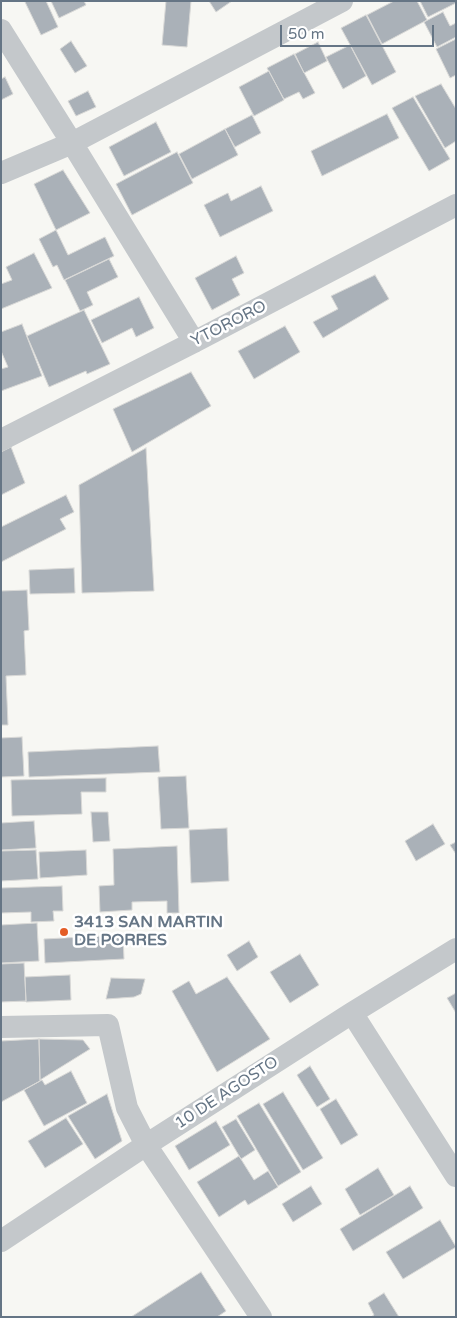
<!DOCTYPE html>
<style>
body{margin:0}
#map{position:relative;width:457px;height:1318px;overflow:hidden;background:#f7f7f3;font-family:"Varela Round",sans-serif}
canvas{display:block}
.frame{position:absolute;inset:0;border:2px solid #657585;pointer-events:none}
.scale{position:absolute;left:280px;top:25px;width:154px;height:22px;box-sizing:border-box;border:2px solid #657585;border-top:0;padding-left:6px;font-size:15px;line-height:18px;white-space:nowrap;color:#657585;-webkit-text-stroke:4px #fff;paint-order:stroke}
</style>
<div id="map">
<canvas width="457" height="1318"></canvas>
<div class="frame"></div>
<div class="scale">50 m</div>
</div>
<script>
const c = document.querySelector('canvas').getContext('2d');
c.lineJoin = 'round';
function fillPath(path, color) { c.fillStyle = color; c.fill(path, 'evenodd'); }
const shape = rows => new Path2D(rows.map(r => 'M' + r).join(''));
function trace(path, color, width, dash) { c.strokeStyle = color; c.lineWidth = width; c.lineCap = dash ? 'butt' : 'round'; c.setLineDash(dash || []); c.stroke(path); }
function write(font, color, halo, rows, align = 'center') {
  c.font = font + ' "Varela Round",sans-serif'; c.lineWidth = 5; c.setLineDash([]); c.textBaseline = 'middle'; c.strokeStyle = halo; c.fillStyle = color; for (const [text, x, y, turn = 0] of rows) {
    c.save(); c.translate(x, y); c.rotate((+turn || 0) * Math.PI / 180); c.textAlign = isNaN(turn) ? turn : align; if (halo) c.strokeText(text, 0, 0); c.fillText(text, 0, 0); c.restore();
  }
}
const building = shape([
 [27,1,46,1,58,27,41,35,25,2,27,1],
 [51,1,84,1,86,5,59,18,51,1],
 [166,1,191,1,187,47,162,45,166,1],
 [209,1,232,1,216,12,209,1],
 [394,1,417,1,427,20,382,44,367,15,394,1],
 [420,1,456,1,456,3,428,17,420,1],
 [443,12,450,26,456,23,456,37,437,47,424,22,443,12],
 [366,15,396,72,372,85,341,28,366,15],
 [456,39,456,75,450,78,436,49,456,39],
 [71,41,87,66,75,73,60,49,71,41],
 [318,42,327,61,304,73,295,54,318,42],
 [350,45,366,76,343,89,326,57,350,45],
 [294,54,315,93,303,99,299,92,284,99,267,68,294,54],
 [269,71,284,100,254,116,239,87,269,71],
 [5,77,13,94,1,100,1,79,5,77],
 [441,84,456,109,456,141,445,148,415,96,441,84],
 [88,91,96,107,76,116,68,101,88,91],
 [413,97,450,159,429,171,392,108,413,97],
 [387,114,399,138,322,176,311,151,387,114],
 [252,115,261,133,235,147,225,129,252,115],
 [156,122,171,152,124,176,109,147,156,122],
 [225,129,238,155,192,179,179,154,225,129],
 [177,152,193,183,132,215,116,184,177,152],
 [63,170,90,213,56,230,34,184,63,170],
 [261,186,273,211,220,237,204,205,228,193,231,201,261,186],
 [56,230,68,255,105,237,114,256,64,280,57,265,53,267,39,239,56,230],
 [34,253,52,288,1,309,1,284,12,280,6,267,34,253],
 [236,256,244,273,232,279,240,295,212,310,195,278,236,256],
 [109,259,118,277,87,292,93,305,80,311,65,280,109,259],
 [375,275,389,299,323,338,313,322,338,309,331,296,375,275],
 [139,297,154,328,136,337,132,328,102,343,91,320,139,297],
 [84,310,110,364,87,374,86,371,49,387,27,336,84,310],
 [22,324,42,376,1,391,1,369,8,367,1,351,1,332,22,324],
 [285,326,300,352,254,379,238,351,285,326],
 [191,372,211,406,132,452,113,409,191,372],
 [11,447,25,483,1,495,1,452,11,447],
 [146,448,154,591,82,593,79,485,146,448],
 [66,495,74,512,60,519,66,529,1,562,1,527,66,495],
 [74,568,75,593,30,594,29,570,74,568],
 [27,590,29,630,24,631,26,675,6,676,8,725,1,725,1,591,27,590],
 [22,737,24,776,1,777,1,738,22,737],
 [158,746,160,772,29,777,28,752,158,746],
 [186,776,189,828,161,829,158,777,186,776],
 [106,778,106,792,81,792,82,814,12,816,11,780,106,778],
 [91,812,108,812,110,841,93,842,91,812],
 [34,821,36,848,1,850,1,823,34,821],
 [433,824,445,844,416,861,405,841,433,824],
 [227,828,229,881,191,883,189,830,227,828],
 [456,842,456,854,450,845,456,842],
 [177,846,179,913,167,913,167,901,132,902,132,910,100,912,99,886,114,885,113,849,177,846],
 [36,850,38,879,1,881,1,851,36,850],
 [86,850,87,875,40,878,39,852,86,850],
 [62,886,63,911,53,911,54,921,31,922,31,912,1,913,1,888,62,886],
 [37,923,39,961,1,963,1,925,37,923],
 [123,935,124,959,45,963,44,939,123,935],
 [249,941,258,957,237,971,227,955,249,941],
 [300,954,319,985,290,1003,270,972,300,954],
 [24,963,26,1001,1,1002,1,964,24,963],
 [70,975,71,1000,26,1002,25,977,70,975],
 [227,977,270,1039,217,1072,172,991,189,981,196,994,227,977],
 [111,978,145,979,141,994,134,997,106,999,111,978],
 [456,993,456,1013,447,998,456,993],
 [39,1039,40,1081,1,1102,1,1041,39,1039],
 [39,1039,83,1040,90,1049,40,1080,39,1039],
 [310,1066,330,1099,317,1107,297,1075,310,1066],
 [71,1071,87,1103,44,1126,24,1090,42,1080,45,1085,71,1071],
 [283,1092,323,1158,303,1170,263,1104,283,1092],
 [107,1094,122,1141,95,1159,68,1116,107,1094],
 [336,1099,358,1135,341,1145,320,1109,336,1099],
 [259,1103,301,1172,278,1186,237,1116,259,1103],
 [66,1118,83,1144,45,1168,28,1141,66,1118],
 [236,1119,255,1150,241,1159,222,1127,236,1119],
 [216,1121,230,1145,189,1170,175,1146,216,1121],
 [239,1156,254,1180,268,1171,278,1187,248,1205,245,1200,219,1217,197,1182,239,1156],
 [378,1168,394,1195,360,1215,345,1189,378,1168],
 [311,1186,322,1204,293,1222,282,1204,311,1186],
 [410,1186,423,1208,353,1251,340,1229,410,1186],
 [440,1220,456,1247,403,1279,386,1252,440,1220],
 [201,1272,226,1311,217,1317,131,1317,201,1272],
 [384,1293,399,1317,371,1317,374,1315,368,1303,384,1293]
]);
const minor = shape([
 [1,30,72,143,194,342],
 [1,173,72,143,342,1],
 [1,440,194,342,456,205],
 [352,1013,456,1176],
 [1,1027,108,1025,127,1108,146,1145,261,1317],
 [1,1241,146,1145,352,1013,456,949]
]);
const markers = [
 [64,932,5,"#e45d26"]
];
const streetNames = [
 ["YTORORO",229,324,-27],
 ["10 DE AGOSTO",227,1093,-33]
];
const poiNames = [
 ["3413 SAN MARTIN",74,923],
 ["DE PORRES",74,941]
];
fillPath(building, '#aab1b8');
trace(building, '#d8d8d6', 1);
trace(minor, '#c4c8cb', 22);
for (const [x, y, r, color] of markers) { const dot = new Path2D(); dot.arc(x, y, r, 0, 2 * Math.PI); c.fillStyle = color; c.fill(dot); trace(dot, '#fff', 2); }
write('16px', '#657585', '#fff', streetNames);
write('bold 16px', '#657585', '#fff', poiNames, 'left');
</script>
